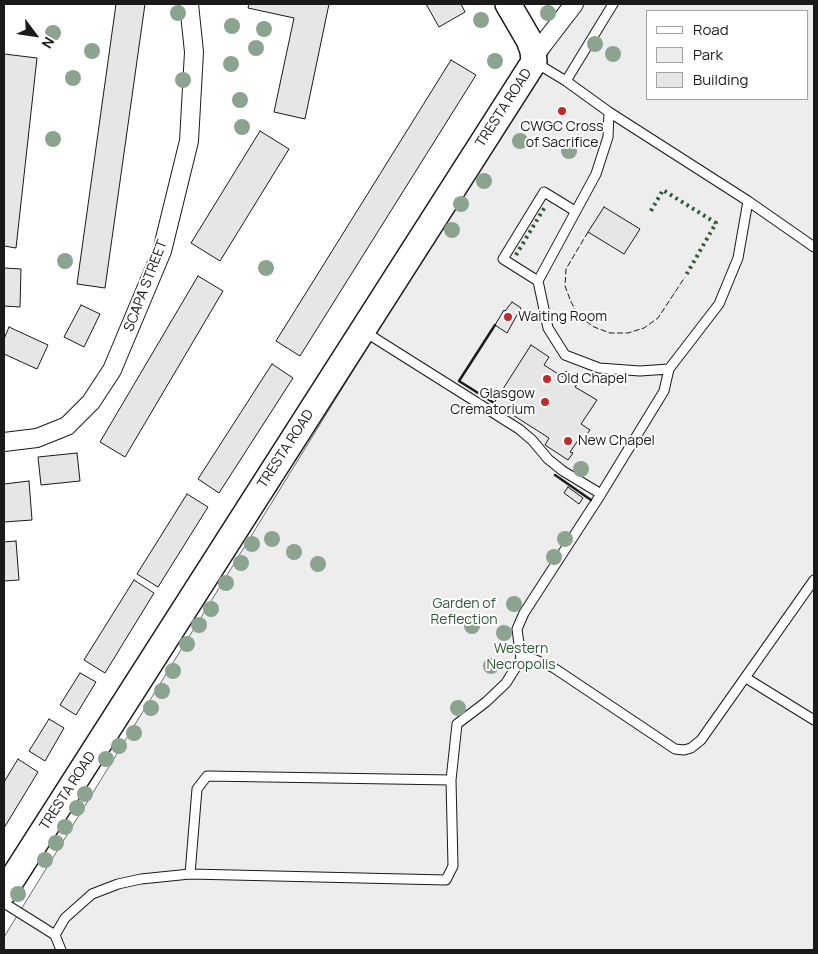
<!DOCTYPE html>
<style>
body{margin:0}
#map{position:relative;width:818px;height:954px;overflow:hidden;background:#fff;font-family:Manrope,sans-serif}
canvas{display:block}
.frame{position:absolute;inset:0;border:5px solid #1a1a1a;pointer-events:none}
.legend{position:absolute;left:646px;top:10px;width:162px;height:90px;box-sizing:border-box;background:#fff;border:1px solid #a3a3a3;margin:0;padding:6px 9px;list-style:none;font-size:15px;color:#1a1a1a}
.legend li{display:flex;align-items:center;gap:10px;height:25px}
.legend b{width:25px;border:1px solid #a3a3a3}
.north{position:absolute;left:10px;top:10px;width:50px;height:50px;-webkit-text-stroke:4px #fff;paint-order:stroke;rotate:121deg;font-size:14px;font-weight:700;line-height:20px;text-align:center;color:#1a1a1a}
.north::after{content:'';display:block;margin:auto;width:18px;height:22px;background:#1a1a1a;clip-path:polygon(50% 0,100% 100%,50% 72%,0 100%)}
</style>
<div id="map">
<canvas width="818" height="954"></canvas>
<div class="frame"></div>
<ul class="legend">
<li><b style="height:6px;background:#fff"></b>Road</li>
<li><b style="height:14px;background:#ededed"></b>Park</li>
<li><b style="height:14px;background:#e6e6e6"></b>Building</li>
</ul>
<div class="north">N</div>
</div>
<script>
const c = document.querySelector('canvas').getContext('2d');
c.lineJoin = 'round';
function fillPath(path, color) { c.fillStyle = color; c.fill(path, 'evenodd'); }
const shape = rows => new Path2D(rows.map(r => 'M' + r).join(''));
function trace(path, color, width, dash) { c.strokeStyle = color; c.lineWidth = width; c.lineCap = dash ? 'butt' : 'round'; c.setLineDash(dash || []); c.stroke(path); }
function write(font, color, halo, rows, align = 'center') {
  c.font = font + ' Manrope,sans-serif'; c.lineWidth = 4; c.setLineDash([]); c.textBaseline = 'middle'; c.strokeStyle = halo; c.fillStyle = color; for (const [text, x, y, turn = 0] of rows) {
    c.save(); c.translate(x, y); c.rotate((+turn || 0) * Math.PI / 180); c.textAlign = isNaN(turn) ? turn : align; if (halo) c.strokeText(text, 0, 0); c.fillText(text, 0, 0); c.restore();
  }
}
const green = shape([
 [579,4,814,4,814,950,4,950,4,937,579,4],
 [647,11,807,11,807,99,647,99,647,11]
]);
const building = shape([
 [116,4,145,4,105,288,77,284,116,4],
 [249,4,329,4,305,119,274,112,294,18,248,8,249,4],
 [426,4,461,4,465,12,439,27,426,4],
 [4,54,37,58,16,248,4,246,4,54],
 [451,60,476,75,300,356,276,341,451,60],
 [260,131,289,149,220,261,191,243,260,131],
 [604,207,640,229,624,254,588,232,604,207],
 [4,268,21,269,20,307,4,306,4,268],
 [198,276,223,291,125,457,100,442,198,276],
 [512,302,521,308,507,333,495,325,504,310,505,311,512,302],
 [81,305,100,314,84,347,64,337,81,305],
 [9,327,48,345,37,369,4,354,4,339,9,327],
 [531,345,549,357,544,365,563,377,566,371,580,380,575,387,597,400,581,424,590,430,584,438,581,436,570,452,573,453,568,460,545,445,549,438,494,403,531,345],
 [272,364,293,378,219,493,198,479,272,364],
 [77,453,80,481,41,485,38,457,77,453],
 [29,481,32,520,4,522,4,484,29,481],
 [568,487,583,498,579,504,564,493,568,487],
 [187,494,208,507,158,587,137,574,187,494],
 [16,541,19,580,4,581,4,542,16,541],
 [134,580,154,593,105,673,84,660,134,580],
 [80,673,96,682,76,715,60,705,80,673],
 [49,719,64,728,45,761,29,751,49,719],
 [18,759,38,772,4,828,4,782,18,759]
]);
const lane = shape([
 [536,63,566,81,609,112,748,201,814,247],
 [566,81,613,4],
 [609,112,608,137,596,174,538,281,548,328,565,355,599,368,640,371,669,369,719,304,738,258,748,201],
 [538,281,503,259,544,192,575,211],
 [365,332,519,429,532,440,548,459,563,471,601,494],
 [521,659,529,657,554,668,675,749,684,750,691,748,701,740,814,580],
 [746,678,814,720],
 [190,874,197,789,207,776,451,780],
 [4,903,55,935,61,950],
 [55,935,65,918,92,894,118,884,141,879,190,874,446,880,453,866,451,780,457,724,486,702,506,683,521,659,517,629,524,613,601,494,664,391,669,369]
]);
const street = shape([
 [534,56,574,4],
 [4,442,37,438,67,426,91,402,112,370,162,251,189,141,194,52,189,4]
]);
const secondary = shape([
 [4,892,534,62,533,51,529,40,508,4]
]);
const hedge = shape([
 [651,211,663,190,716,223,685,277],
 [516,255,546,205]
]);
const fence = shape([
 [588,232,566,269,565,286,571,302,580,317,594,327,610,333,628,333,644,328,658,318,685,277]
]);
const wall = shape([
 [494,403,459,381,495,325],
 [555,475,591,500]
]);
const trees = [
 [178,13],
 [548,13],
 [481,20],
 [232,26],
 [264,29],
 [53,33],
 [595,44],
 [256,48],
 [92,51],
 [613,54],
 [495,61],
 [231,64],
 [73,78],
 [183,80],
 [240,100],
 [242,127],
 [53,139],
 [520,141],
 [569,151],
 [484,181],
 [461,204],
 [452,230],
 [65,261],
 [266,268],
 [581,469],
 [272,539],
 [565,539],
 [252,544],
 [294,552],
 [554,557],
 [241,563],
 [318,564],
 [226,583],
 [514,604],
 [211,609],
 [199,625],
 [472,626],
 [504,633],
 [187,644],
 [491,666],
 [173,671],
 [162,691],
 [151,708],
 [458,708],
 [134,733],
 [119,746],
 [106,759],
 [85,794],
 [77,808],
 [65,827],
 [56,843],
 [45,860],
 [18,894]
];
const markers = [
 [562,111,5,"#c62828"],
 [508,317,5,"#c62828"],
 [547,379,5,"#c62828"],
 [545,402,5,"#c62828"],
 [568,441,5,"#c62828"]
];
const streetNames = [
 ["TRESTA ROAD",504,108,-57],
 ["SCAPA STREET",146,286,-69],
 ["TRESTA ROAD",286,449,-57],
 ["TRESTA ROAD",68,791,-57]
];
const poiNames = [
 ["CWGC Cross",562,127,"center"],
 ["of Sacrifice",562,143,"center"],
 ["Waiting Room",518,317],
 ["Old Chapel",557,379],
 ["Glasgow",535,394,"right"],
 ["Crematorium",535,410,"right"],
 ["New Chapel",578,441]
];
const parkNames = [
 ["Garden of",464,604],
 ["Reflection",464,620],
 ["Western",521,649],
 ["Necropolis",521,665]
];
fillPath(green, '#ededed');
trace(green, '#6a6a6a', 1);
fillPath(building, '#e6e6e6');
trace(building, '#1a1a1a', 1);
trace(lane, '#1a1a1a', 11);
trace(street, '#1a1a1a', 20);
trace(secondary, '#1a1a1a', 28);
trace(lane, '#fff', 9);
trace(street, '#fff', 18);
trace(secondary, '#fff', 25);
trace(hedge, '#2b5a34', 4, [2.5, 4]);
trace(fence, '#1a1a1a', 1, [6, 2.5]);
trace(wall, '#1a1a1a', 2.5);
c.fillStyle = '#8aa48f';
for (const [x, y] of trees) { c.beginPath(); c.arc(x, y, 8, 0, 2 * Math.PI); c.fill(); }
for (const [x, y, r, color] of markers) { const dot = new Path2D(); dot.arc(x, y, r, 0, 2 * Math.PI); c.fillStyle = color; c.fill(dot); trace(dot, '#fff', 2); }
write('14px', '#1a1a1a', '#fff', streetNames);
write('14px', '#1a1a1a', '#fff', poiNames, 'left');
write('14px', '#2b5a34', '#fff', parkNames);
</script>
